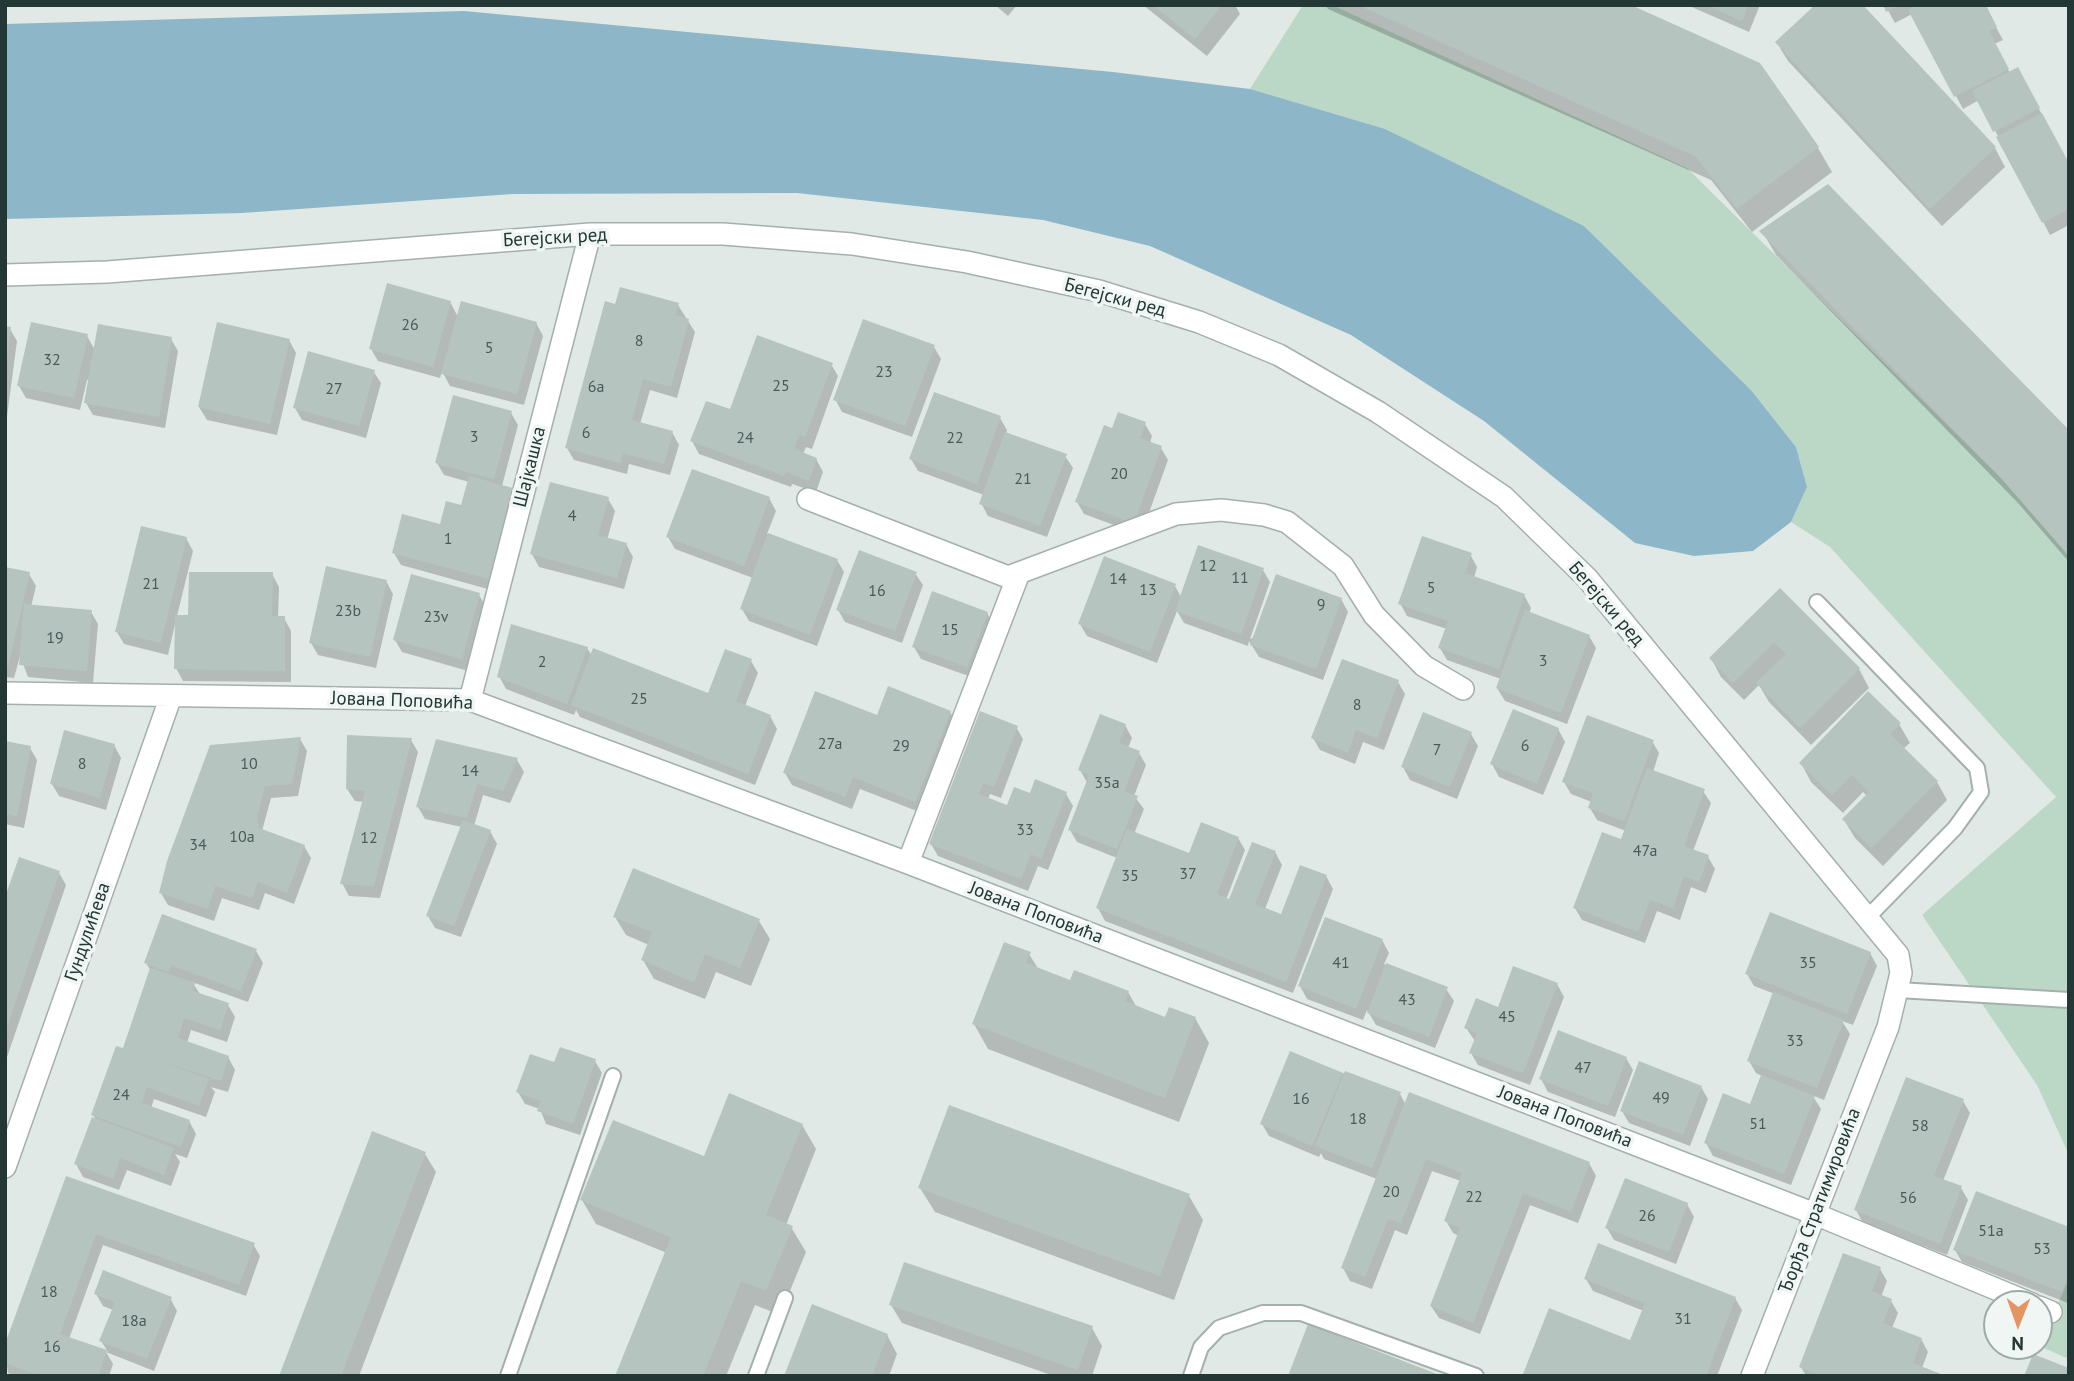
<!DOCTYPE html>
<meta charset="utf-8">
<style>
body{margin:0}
#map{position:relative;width:2074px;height:1381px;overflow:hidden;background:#e0e9e6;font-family:"PT Sans",sans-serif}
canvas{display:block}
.frame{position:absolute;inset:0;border:7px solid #233835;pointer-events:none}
.north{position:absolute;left:1983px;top:1290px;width:70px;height:70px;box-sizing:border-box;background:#f0f6f4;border:2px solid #9eaaa8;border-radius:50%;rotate:181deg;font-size:19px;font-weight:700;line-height:28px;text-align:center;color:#233835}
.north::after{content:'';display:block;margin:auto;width:24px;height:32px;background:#e39664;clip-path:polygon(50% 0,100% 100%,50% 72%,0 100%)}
</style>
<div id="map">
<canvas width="2074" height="1381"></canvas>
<div class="frame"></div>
<div class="north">N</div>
</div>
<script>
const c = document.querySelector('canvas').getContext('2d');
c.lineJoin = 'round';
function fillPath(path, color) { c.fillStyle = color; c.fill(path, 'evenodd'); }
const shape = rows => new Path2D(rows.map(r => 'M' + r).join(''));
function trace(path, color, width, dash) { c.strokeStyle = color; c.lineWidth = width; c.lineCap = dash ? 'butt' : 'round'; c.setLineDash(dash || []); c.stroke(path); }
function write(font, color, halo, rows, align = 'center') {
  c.font = font + ' "PT Sans",sans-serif'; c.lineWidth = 7; c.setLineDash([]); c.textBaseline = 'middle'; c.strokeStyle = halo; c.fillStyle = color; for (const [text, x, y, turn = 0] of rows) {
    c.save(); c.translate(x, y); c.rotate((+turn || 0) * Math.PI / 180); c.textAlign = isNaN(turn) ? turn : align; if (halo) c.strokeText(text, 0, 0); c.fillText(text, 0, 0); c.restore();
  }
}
const green = shape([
 [1303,5,1332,5,1687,168,2002,479,2069,556,2069,1155,2037,1085,1922,915,2056,797,1830,547,1791,522,1807,487,1796,447,1751,390,1584,226,1250,89],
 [2069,1279,2069,1359,2039,1346]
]);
const water = shape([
 [464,11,1113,72,1250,89,1385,129,1584,226,1751,390,1796,447,1807,487,1791,522,1753,551,1694,556,1635,543,1484,421,1351,335,1150,246,1043,220,797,193,513,194,242,213,5,219,5,24]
]);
const shadow = shape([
 [995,5,1017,5,1008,16],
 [1143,5,1235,5,1240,14,1207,56],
 [1325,5,1627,5,1818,148,1832,172,1752,232,1711,180,1328,9],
 [1687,5,1760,5,1749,32],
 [1861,5,1995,148,2005,167,1942,226,1788,61,1777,43],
 [1885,5,1984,5,2003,40,1994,44,2010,73,2024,81,2069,165,2069,225,2050,235,1979,100,1963,109,1912,14,1895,23],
 [1762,231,2069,432,2069,562,2018,503,1776,255],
 [450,302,458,317,536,323,543,336,524,405,450,386,442,371,440,378,378,361,371,349],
 [678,305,695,332,677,398,650,390,640,424,672,432,679,445,670,475,629,464,627,474,574,460,567,448,616,306],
 [5,328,10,329,17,341,6,424],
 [87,336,95,350,171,339,178,351,165,428,93,415,86,403,90,380,87,380,80,410,26,398,19,386],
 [289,340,296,353,277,435,207,420,199,407],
 [934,347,941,359,912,437,842,412,835,399],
 [831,364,838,376,812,449,806,447,803,454,816,459,823,472,816,492,792,484,791,487,699,454,692,441,731,411],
 [373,371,381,383,366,438,302,420,295,408],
 [511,413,518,425,502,486,512,489,519,502,495,591,401,565,394,553,441,526,462,507,469,482,444,475,437,463],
 [1000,418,1007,430,1006,435,1065,456,1073,468,1047,537,988,516,981,503,984,495,918,471,911,459],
 [1145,424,1152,436,1150,443,1161,448,1168,460,1141,535,1084,514,1077,502,1113,430],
 [769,498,776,511,767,534,837,560,844,572,817,646,749,621,742,609,753,578,675,549,668,537],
 [608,499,615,511,607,540,626,544,633,557,624,589,539,567,532,554],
 [186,538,193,551,177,616,190,617,272,574,279,587,278,618,284,618,291,631,291,682,183,681,176,668,175,624,168,655,124,644,117,632],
 [1470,554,1477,567,1474,578,1524,595,1531,608,1529,614,1589,636,1596,648,1567,724,1505,701,1497,688,1501,679,1447,660,1440,648,1447,629,1407,616,1400,603],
 [5,569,29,574,36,586,31,607,91,612,98,624,93,683,28,677,20,656,14,678,5,677],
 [1263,570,1270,582,1250,639,1341,599,1348,612,1323,680,1259,657,1249,641,1248,646,1184,623,1177,611,1157,663,1087,636,1080,624,1175,586,1181,597],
 [915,573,923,585,902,643,845,622,838,610],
 [386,581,393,594,376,668,318,655,311,643],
 [1780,590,1859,669,1869,688,1811,745,1769,702,1759,685,1744,700,1721,677,1711,658],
 [479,595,486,607,468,671,402,652,395,640],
 [987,613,994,626,974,678,921,659,914,647],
 [587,648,592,656,709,695,751,661,758,673,745,706,770,716,777,729,755,785,580,717,576,710,574,715,506,689,499,676],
 [1398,682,1405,694,1384,750,1363,742,1355,764,1320,750,1313,738],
 [950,712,957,724,922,813,860,789,852,809,792,785,785,773],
 [1899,724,1910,743,1903,749,1937,782,1947,800,1883,866,1855,838,1844,820,1867,796,1863,792,1843,813,1811,782,1801,763],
 [1125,725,1132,738,1128,748,1139,753,1146,765,1134,796,1144,809,1134,834,1190,855,1238,838,1245,850,1226,900,1230,902,1275,852,1282,865,1265,909,1282,916,1326,876,1333,889,1293,993,1105,921,1098,908,1117,858,1077,842,1070,830,1088,784,1080,770],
 [1016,727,1023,739,1001,798,990,794,988,799,1008,807,1031,795,1066,794,1073,806,1048,870,1038,866,1028,891,938,856,931,844],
 [1558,729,1565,742,1543,795,1499,777,1492,764],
 [1471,734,1478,746,1457,799,1410,780,1403,767],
 [300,739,307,751,298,796,271,798,262,831,304,846,311,858,294,904,265,893,259,910,222,898,214,921,168,905,161,893],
 [411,740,418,752,380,898,349,896,342,883,364,802,355,801,347,789],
 [1652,741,1659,753,1653,772,1703,791,1711,803,1693,851,1708,857,1715,869,1706,893,1691,887,1680,920,1657,911,1645,943,1582,920,1575,908,1622,841,1626,831,1597,820,1590,808,1592,802,1571,794,1564,782],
 [5,743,30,748,37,760,24,828,5,824],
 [114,745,121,758,106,810,59,796,52,784],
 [517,760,524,772,510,803,483,795,474,826,490,831,497,844,461,937,435,928,428,916,462,827,425,819,418,807],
 [59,873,66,885,5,1063,5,903],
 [615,917,759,921,770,939,751,986,716,972,705,999,654,979,643,960,649,945,626,935],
 [1382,940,1389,953,1384,964,1446,989,1454,1001,1435,1048,1376,1025,1367,1010,1363,1020,1307,999,1300,986],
 [256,951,263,963,248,1002,192,982,200,994,228,1005,235,1017,227,1042,191,1030,187,1043,228,1057,235,1070,228,1092,211,1087,215,1092,206,1117,154,1099,151,1108,189,1121,196,1134,187,1158,175,1154,180,1162,171,1186,127,1170,119,1190,83,1177,76,1164,97,1121,93,1115,124,1050,151,971,146,963],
 [1870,953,1877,966,1853,1025,1842,1021,1850,1034,1824,1100,1812,1095,1821,1109,1791,1185,1713,1156,1706,1143,1751,1106,1762,1076,1756,1073,1749,1061,1775,994,1754,986,1747,974],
 [1029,954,1039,970,1071,982,1128,992,1137,1008,1166,1019,1195,1018,1209,1043,1179,1122,988,1049,974,1024],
 [1557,984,1564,997,1530,1085,1478,1065,1471,1053,1475,1041,1466,1028,1499,1009],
 [1291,1054,1400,1094,1406,1105,1589,1163,1596,1176,1578,1223,1530,1205,1480,1334,1439,1318,1431,1306,1459,1236,1453,1233,1446,1221,1461,1181,1432,1171,1407,1235,1395,1230,1372,1289,1350,1281,1343,1268,1377,1179,1324,1159,1321,1153,1319,1157,1269,1136,1262,1124],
 [1626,1058,1633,1070,1615,1117,1548,1092,1541,1079],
 [595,1061,602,1073,580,1135,546,1124,540,1109,525,1104,518,1092,555,1064],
 [1701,1087,1708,1099,1690,1146,1629,1123,1622,1111],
 [1963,1101,1970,1113,1943,1181,1961,1188,1968,1200,1947,1255,1863,1223,1856,1210],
 [802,1125,816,1149,786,1225,791,1227,806,1252,780,1315,755,1305,726,1376,617,1376,667,1253,596,1224,582,1200],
 [425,1154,436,1172,359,1376,281,1376],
 [67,1178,253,1244,260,1256,246,1296,103,1245,69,1339,108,1352,101,1341,113,1310,103,1306,96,1294,170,1298,177,1311,154,1371,106,1352,113,1364,109,1376,16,1376,8,1373,5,1350],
 [920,1188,1189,1196,1203,1220,1174,1300,935,1212],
 [1687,1204,1694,1217,1676,1264,1614,1240,1607,1228],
 [2069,1229,2068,1303,1962,1262,1955,1250],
 [1880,1269,1887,1281,1881,1297,1891,1301,1898,1313,1892,1328,1921,1339,1928,1352,1922,1368,1942,1376,1806,1376,1801,1367],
 [1586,1279,1735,1298,1742,1310,1717,1376,1526,1376,1550,1310,1631,1342,1644,1311,1593,1291],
 [891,1305,1092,1328,1102,1346,1092,1376,1054,1376,902,1323],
 [887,1335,897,1354,889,1376,786,1376]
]);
const building = shape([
 [1153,5,1222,5,1195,39],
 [1358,5,1631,5,1760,63,1819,147,1737,209,1695,156],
 [1706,5,1748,5,1742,21],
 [1815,5,1863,5,1996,147,1930,209,1775,42],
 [1883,5,1899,5,1886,12],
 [1916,5,1986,5,1997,27,1989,31,2009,69,1954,97,1908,10],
 [2018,67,2040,108,1993,132,1972,91],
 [2042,113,2069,163,2069,209,2042,223,1996,137],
 [1828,184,2069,430,2069,556,2002,479,1759,231],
 [387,283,451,301,433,367,369,349],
 [620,287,679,303,675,315,689,319,671,387,643,379,632,420,673,431,664,464,623,453,620,463,565,448,605,301,615,304],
 [461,301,537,322,517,394,441,374],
 [863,319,935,345,905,426,833,400],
 [31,322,88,334,74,398,17,386],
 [217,322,290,339,270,424,198,407],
 [98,324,172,337,159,417,84,403],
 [5,326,11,327,7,357,5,356],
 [757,335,833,363,805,437,799,435,794,449,817,458,809,481,786,472,784,476,690,441,706,401,730,409],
 [308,351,375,370,359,426,293,408],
 [934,392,1001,416,977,484,909,459],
 [453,395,512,411,494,479,435,463],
 [1118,412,1146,422,1140,438,1162,446,1134,523,1075,502,1104,425,1112,428],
 [1005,432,1067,454,1040,526,979,504],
 [692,469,770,497,744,566,666,537],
 [469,476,513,488,489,579,392,553,402,514,440,524,446,501,461,505],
 [550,482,609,497,598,535,627,543,617,578,530,554],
 [141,526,187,537,161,643,115,632],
 [768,533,838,559,810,635,740,609],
 [1422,536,1472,553,1465,573,1525,594,1499,669,1438,648,1448,621,1398,604],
 [1198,545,1264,568,1241,634,1175,611],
 [859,550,917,572,895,631,836,610],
 [1104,556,1176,584,1150,652,1078,624],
 [326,566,387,580,370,657,309,643],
 [5,567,30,572,8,666,5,666],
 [189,572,273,572,272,616,285,616,285,671,174,669,175,615,188,615],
 [411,574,480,593,462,659,393,640],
 [1276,574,1342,598,1316,669,1250,645],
 [1780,588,1860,668,1800,728,1756,683,1786,654,1774,642,1733,683,1709,658],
 [932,591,988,612,967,667,912,647],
 [24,604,92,610,87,671,19,665],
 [1525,610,1590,635,1561,713,1496,688],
 [511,624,588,647,567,704,497,677],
 [593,648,708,693,725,649,752,659,736,701,771,715,748,774,571,705],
 [1342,659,1399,680,1377,738,1356,730,1348,753,1311,738],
 [888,686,951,711,915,802,853,777,845,797,783,773,815,691,877,715],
 [1868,691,1901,723,1890,734,1938,781,1872,848,1842,819,1869,792,1852,775,1832,795,1799,763],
 [1513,709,1559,728,1537,784,1490,764],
 [980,711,1018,726,994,787,983,783,979,794,1007,805,1014,787,1030,793,1035,779,1067,792,1041,859,1031,854,1021,879,929,844],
 [1423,712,1472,732,1450,787,1401,767],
 [1100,714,1126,724,1119,743,1140,751,1124,791,1138,796,1117,849,1068,830,1089,775,1078,770],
 [1587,715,1654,740,1624,821,1588,808,1593,793,1562,782],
 [64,730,115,744,100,798,50,784],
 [347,735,412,738,374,886,340,884,365,791,346,789],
 [301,737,292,784,265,786,257,817,259,828,305,845,287,893,258,882,252,898,215,886,208,909,159,893,167,861,210,745],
 [436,739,518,758,503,791,477,784,467,818,416,807],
 [5,741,31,746,17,816,5,814],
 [1647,768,1705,789,1684,846,1709,855,1699,882,1684,876,1673,908,1650,900,1638,932,1573,908,1602,832,1621,839],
 [463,820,491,830,454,926,426,916],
 [1201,822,1239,837,1217,894,1229,899,1252,842,1276,851,1255,904,1281,914,1300,865,1327,875,1286,982,1096,908,1127,829,1189,853],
 [19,857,60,871,6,1030,5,897],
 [633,868,760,919,740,968,705,954,694,982,641,960,652,932,613,917],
 [1770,912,1871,952,1847,1014,1745,974],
 [162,914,257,949,241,991,171,965,168,972,144,963],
 [1325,917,1383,939,1356,1009,1298,986],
 [1004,942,1031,952,1026,963,1070,980,1074,970,1129,991,1125,1001,1165,1017,1169,1007,1196,1017,1165,1098,972,1024],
 [1386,963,1448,987,1429,1037,1367,1013],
 [1513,966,1558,983,1523,1073,1469,1053,1477,1033,1464,1028,1476,998,1498,1007],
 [150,968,195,983,193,991,229,1003,220,1030,184,1018,178,1038,229,1056,221,1081,159,1061,209,1079,199,1106,147,1087,142,1103,190,1120,181,1147,91,1115,116,1046,123,1048],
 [1773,992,1844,1020,1817,1088,1747,1061],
 [1558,1030,1627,1057,1608,1106,1539,1079],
 [560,1047,596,1059,573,1124,537,1111,541,1101,516,1092,530,1054,554,1062],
 [1290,1051,1343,1073,1312,1146,1260,1124],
 [1639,1061,1702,1086,1683,1135,1620,1111],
 [1345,1071,1401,1092,1372,1168,1315,1146],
 [1761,1075,1815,1096,1784,1174,1704,1143,1723,1093,1750,1104],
 [1906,1077,1964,1099,1934,1176,1962,1186,1940,1244,1854,1210],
 [1409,1092,1590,1162,1571,1212,1523,1193,1473,1323,1430,1306,1460,1228,1444,1221,1462,1173,1426,1159,1401,1223,1388,1219,1365,1277,1341,1268],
 [729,1093,803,1124,766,1215,793,1226,766,1291,741,1281,703,1376,615,1376,671,1237,580,1200,613,1120,704,1156],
 [949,1105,1190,1194,1160,1276,918,1188],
 [92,1117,174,1148,164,1175,120,1158,113,1179,74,1164],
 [372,1131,426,1152,341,1376,279,1376],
 [66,1176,255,1243,239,1285,96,1234,60,1334,107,1350,98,1376,41,1376,5,1363,5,1344],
 [1625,1178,1688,1203,1669,1252,1605,1228],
 [1976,1191,2069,1227,2069,1273,2062,1292,1953,1250],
 [1598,1243,1736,1297,1706,1376,1523,1374,1549,1308,1630,1340,1645,1303,1584,1279],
 [1843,1253,1881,1267,1872,1291,1892,1299,1883,1323,1922,1338,1913,1363,1946,1376,1821,1376,1799,1367],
 [904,1262,1093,1326,1078,1370,889,1305],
 [103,1270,172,1297,147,1359,99,1341,115,1302,94,1294],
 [812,1304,888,1334,872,1376,784,1376],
 [1308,1324,1442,1376,1288,1376],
 [2033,1354,2069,1368,2069,1376,2024,1376]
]);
const service = shape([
 [1817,602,1977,768,1981,792,1955,828,1867,918],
 [1898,990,2069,1000],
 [508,1376,613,1076],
 [756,1376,785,1298],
 [1191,1376,1201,1347,1219,1328,1263,1313,1301,1313,1476,1376]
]);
const minor = shape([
 [5,275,107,272,590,234,723,234,852,244,967,262,1099,291,1199,322,1279,355,1378,412,1504,497,1587,578,1898,955,1901,973,1888,1027,1752,1376],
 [808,499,1008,577,1176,514,1221,510,1264,515,1287,522,1343,566,1374,615,1424,666,1463,689],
 [5,693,470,700,908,863,1815,1214,2032,1304],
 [470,700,590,234],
 [908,863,1019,573],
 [5,1167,171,696],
 [2039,1307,2051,1312]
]);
const numberNames = [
 ["26",410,325],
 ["8",639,341],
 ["5",489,348],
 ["32",52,360],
 ["23",884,372],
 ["25",781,386],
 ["6a",596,387],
 ["27",334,389],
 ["6",586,433],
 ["3",474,437],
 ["24",745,438],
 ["22",955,438],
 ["20",1119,474],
 ["21",1023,479],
 ["4",572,516],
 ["1",448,539],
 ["12",1208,566],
 ["11",1240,578],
 ["14",1118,579],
 ["21",151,584],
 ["5",1431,588],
 ["13",1148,590],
 ["16",877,591],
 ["9",1321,605],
 ["23b",348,611],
 ["23v",436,617],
 ["15",950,630],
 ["19",55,638],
 ["3",1543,661],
 ["2",542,662],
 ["25",639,699],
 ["8",1357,705],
 ["27a",830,744],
 ["29",901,746],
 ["6",1525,746],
 ["7",1437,750],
 ["8",82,764],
 ["10",249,764],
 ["14",470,771],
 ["35a",1107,783],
 ["33",1025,830],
 ["10a",242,837],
 ["12",369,838],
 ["34",198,845],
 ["47a",1645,851],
 ["37",1188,874],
 ["35",1130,876],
 ["41",1341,963],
 ["35",1808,963],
 ["43",1407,1000],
 ["45",1507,1017],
 ["33",1795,1041],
 ["47",1583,1068],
 ["24",121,1095],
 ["49",1661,1098],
 ["16",1301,1099],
 ["18",1358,1119],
 ["51",1758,1124],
 ["58",1920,1126],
 ["20",1391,1192],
 ["22",1474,1197],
 ["56",1908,1198],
 ["26",1647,1216],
 ["51a",1991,1231],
 ["53",2042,1249],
 ["18",49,1292],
 ["31",1683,1319],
 ["18a",134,1321],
 ["16",52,1347]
];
const streetNames = [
 ["Бегејски ред",555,238,-3],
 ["Бегејски ред",1115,298,15],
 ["Шајкашка",530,467,-76],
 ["Бегејски ред",1606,604,49],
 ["Јована Поповића",402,701,2],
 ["Јована Поповића",1036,913,21],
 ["Гундулићева",88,932,-71],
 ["Јована Поповића",1565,1117,21],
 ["Ђорђа Стратимировића",1820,1201,-69]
];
fillPath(green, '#bbd8c7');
fillPath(water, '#8db7c9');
fillPath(shadow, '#0003');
fillPath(building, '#b6c4c0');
trace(service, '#a4b0ad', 18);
trace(minor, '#a4b0ad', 24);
trace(service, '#fff', 14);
trace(minor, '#fff', 21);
write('16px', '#485b58', null, numberNames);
write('19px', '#233835', '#f0f6f4', streetNames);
</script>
